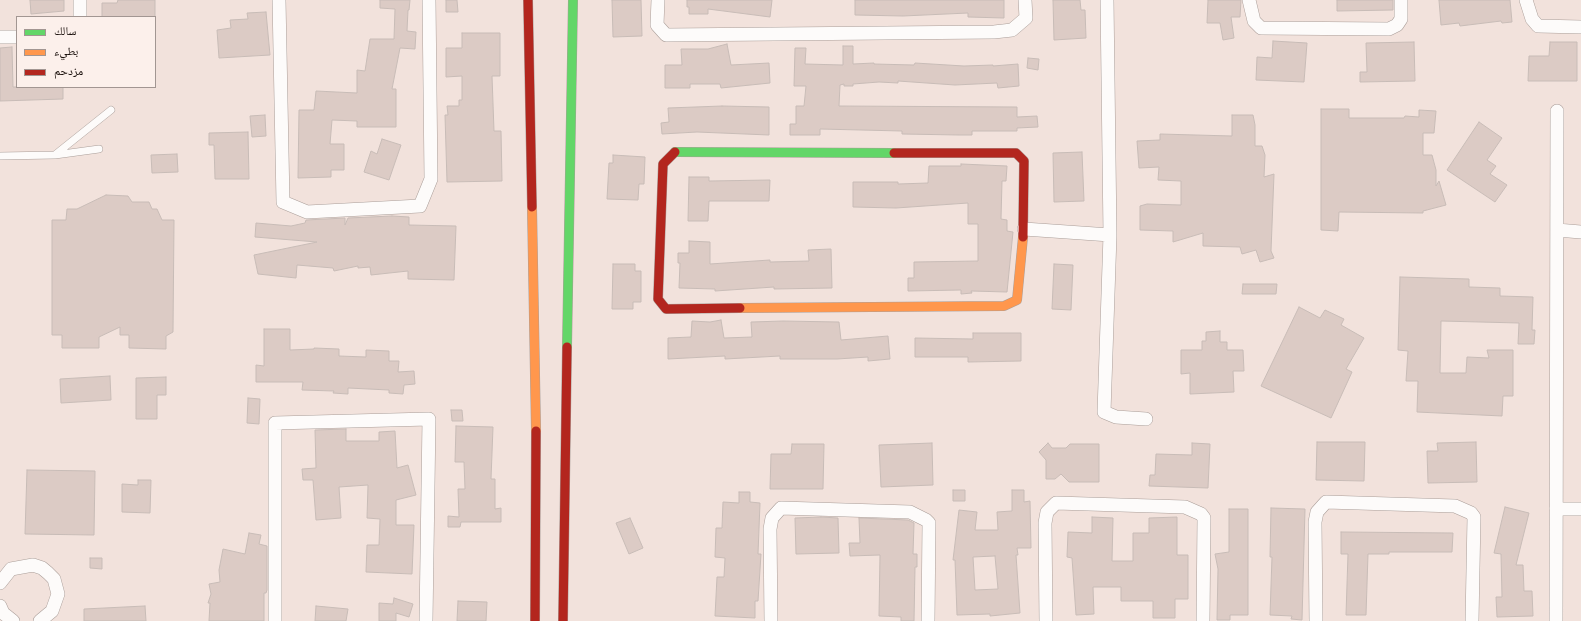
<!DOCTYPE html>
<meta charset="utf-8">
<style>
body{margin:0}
#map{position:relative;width:1581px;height:621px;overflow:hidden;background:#f2e2dc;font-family:"Source Sans 3","Noto Naskh Arabic",sans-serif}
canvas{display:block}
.legend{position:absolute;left:16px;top:16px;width:140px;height:72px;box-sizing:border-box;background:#fcf0eb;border:1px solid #a29692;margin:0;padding:5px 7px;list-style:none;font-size:12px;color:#1a100c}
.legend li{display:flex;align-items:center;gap:8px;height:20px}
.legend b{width:20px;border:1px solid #a29692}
</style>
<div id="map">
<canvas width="1581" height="621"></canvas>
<ul class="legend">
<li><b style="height:5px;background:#63d668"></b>سالك</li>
<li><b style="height:5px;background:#ff974d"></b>بطيء</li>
<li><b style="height:5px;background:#b3261e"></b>مزدحم</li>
</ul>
</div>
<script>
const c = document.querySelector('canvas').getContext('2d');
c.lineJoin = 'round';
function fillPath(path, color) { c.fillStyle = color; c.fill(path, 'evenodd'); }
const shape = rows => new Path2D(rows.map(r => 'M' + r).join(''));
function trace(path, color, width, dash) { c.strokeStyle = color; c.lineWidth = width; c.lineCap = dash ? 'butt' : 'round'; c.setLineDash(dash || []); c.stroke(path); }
const building = shape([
 [30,0,64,0,64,11,31,14,30,0],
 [118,0,155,0,155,17,102,17,102,3,117,3,118,0],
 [380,0,410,0,409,10,408,10,407,31,416,32,415,49,400,48,392,89,396,89,396,127,357,127,357,121,332,120,330,144,344,144,344,170,331,170,331,177,298,178,299,110,314,110,316,91,357,93,357,70,365,71,370,39,394,39,395,9,380,8,380,0],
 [446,0,457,0,458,12,446,12,446,0],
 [612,0,641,0,642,36,613,37,612,0],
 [687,0,772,0,770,17,708,9,708,14,689,14,689,7,687,7,687,0],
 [855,0,1004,0,1004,18,968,17,968,13,903,16,855,15,855,0],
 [1053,0,1080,0,1081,10,1085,10,1086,38,1054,40,1053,0],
 [1208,0,1241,0,1240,17,1231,17,1234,38,1223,40,1220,23,1207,23,1208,0],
 [1337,0,1393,0,1393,10,1337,11,1337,0],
 [1439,0,1510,0,1512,22,1502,23,1501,21,1460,26,1459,23,1441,25,1439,0],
 [266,12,270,55,219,58,217,30,231,28,230,20,248,19,247,13,266,12],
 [462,33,500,33,500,76,492,76,494,131,501,131,502,181,447,182,445,115,448,115,447,106,459,106,459,100,462,100,462,76,446,77,446,48,462,48,462,33],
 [1273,41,1307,43,1304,82,1256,80,1257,57,1272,58,1273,41],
 [1414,42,1415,81,1360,82,1360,72,1367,72,1366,43,1414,42],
 [1550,42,1577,42,1577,81,1528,81,1529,56,1549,56,1550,42],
 [727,44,731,65,769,63,770,83,721,88,720,84,690,84,690,88,665,88,665,65,682,65,681,49,708,49,727,44],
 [843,46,853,46,853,64,874,63,874,64,914,65,915,63,964,66,993,65,993,66,1018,64,1019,86,998,88,997,83,955,85,898,81,898,83,879,82,853,84,853,86,844,86,844,84,840,85,839,106,1017,107,1017,117,1037,116,1038,127,1017,128,1017,131,972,131,972,135,959,135,902,134,902,131,820,129,820,135,790,135,790,124,796,124,796,106,804,106,806,86,794,86,795,48,806,48,805,64,843,65,843,46],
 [12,47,13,87,63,87,63,99,0,101,0,48,12,47],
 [1028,58,1039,59,1038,70,1027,68,1028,58],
 [722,106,769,107,769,135,697,132,662,134,661,123,669,122,668,108,722,106],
 [1321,109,1349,109,1349,118,1404,118,1405,116,1419,117,1419,110,1436,111,1434,133,1423,133,1423,155,1432,155,1436,170,1436,186,1439,181,1446,205,1423,211,1423,213,1339,212,1338,231,1321,230,1321,109],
 [265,115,266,136,252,137,250,116,265,115],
 [1232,115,1253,115,1255,125,1255,146,1262,146,1265,155,1264,177,1274,174,1271,251,1274,258,1260,262,1256,250,1242,254,1240,247,1203,246,1203,233,1173,242,1173,231,1140,230,1140,206,1147,204,1181,205,1181,181,1158,180,1159,167,1139,168,1137,141,1160,140,1160,134,1232,136,1232,115],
 [1479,122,1502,138,1487,160,1496,166,1490,174,1507,185,1495,202,1447,170,1479,122],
 [248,132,249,179,215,179,214,145,209,145,209,133,248,132],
 [382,139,401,145,389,180,364,172,371,151,377,154,382,139],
 [1082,152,1084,201,1054,202,1053,153,1082,152],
 [177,154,178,172,152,173,151,155,177,154],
 [613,155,645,157,644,184,639,184,638,200,607,199,609,163,613,163,613,155],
 [961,164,1007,166,1006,181,1002,181,1001,219,1007,220,1007,231,1013,232,1007,292,971,291,972,293,961,294,961,290,908,291,908,278,914,278,914,262,978,261,978,224,968,224,968,203,896,208,853,207,853,182,898,182,898,184,928,183,929,166,961,166,961,164],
 [689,177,709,177,709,181,770,180,769,201,709,201,708,221,688,221,689,177],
 [106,195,128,196,132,202,149,202,152,209,157,209,162,220,174,220,173,332,166,336,166,349,129,348,129,335,120,335,120,327,99,337,99,348,62,348,62,335,52,335,52,220,66,220,67,209,77,209,106,195],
 [392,216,409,217,409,225,456,226,454,280,408,279,408,271,371,275,370,267,358,268,358,266,334,271,333,268,297,265,296,278,258,274,254,255,317,242,255,237,256,223,291,226,305,223,306,220,345,218,345,225,348,218,392,216],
 [689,241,710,242,710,264,770,260,770,262,809,261,808,250,831,249,832,288,774,289,774,287,715,291,715,289,679,288,680,263,678,263,678,253,689,253,689,241],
 [613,264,635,264,635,271,641,271,641,302,633,302,633,309,612,309,613,264],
 [1054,264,1073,265,1071,310,1052,309,1054,264],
 [1400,277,1469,279,1469,287,1500,288,1500,296,1533,297,1532,330,1535,330,1534,344,1518,344,1519,323,1441,321,1440,373,1466,373,1467,357,1489,358,1487,350,1513,350,1513,396,1503,396,1502,416,1417,412,1418,381,1406,381,1408,351,1398,350,1400,277],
 [1243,284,1277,284,1276,294,1242,294,1243,284],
 [1299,307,1320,318,1325,310,1344,319,1341,325,1364,338,1346,369,1352,372,1331,418,1261,386,1299,307],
 [721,320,724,338,752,337,751,322,783,321,839,322,841,340,888,336,890,359,868,361,868,357,837,359,780,359,780,356,725,359,725,356,668,359,668,338,691,337,692,321,710,322,721,320],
 [264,329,290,329,290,350,314,349,314,348,339,349,339,356,366,357,366,350,389,351,389,361,399,361,398,372,414,371,415,384,404,385,403,394,389,393,389,390,348,388,348,394,333,393,334,391,302,390,303,382,256,382,256,365,264,366,264,329],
 [1220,331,1220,342,1227,342,1227,350,1243,350,1244,371,1233,371,1234,392,1190,394,1190,373,1181,374,1181,350,1202,350,1202,341,1206,341,1206,332,1220,331],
 [973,333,1021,333,1021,361,968,362,968,357,915,357,915,338,973,339,973,333],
 [110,376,111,400,61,403,60,379,110,376],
 [166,377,166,395,157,395,157,419,136,419,136,378,166,377],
 [248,398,260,399,259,424,247,423,248,398],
 [451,410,462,410,463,421,452,421,451,410],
 [456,426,493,427,491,479,495,479,495,509,501,508,501,522,461,522,460,527,448,527,448,516,459,517,458,489,465,489,464,462,455,462,456,426],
 [346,429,346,441,379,441,379,432,395,431,397,468,408,465,416,495,396,500,396,525,414,525,412,574,366,572,367,545,379,545,380,519,367,518,368,485,339,487,341,518,316,520,313,480,303,480,302,469,316,468,315,430,346,429],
 [1317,442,1365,442,1364,481,1316,480,1317,442],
 [1476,442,1477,482,1428,483,1427,451,1438,451,1437,443,1476,442],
 [932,443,933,485,881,487,879,445,932,443],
 [1048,443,1052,448,1066,448,1070,444,1099,444,1099,482,1069,482,1061,474,1055,479,1046,479,1046,460,1039,452,1048,443],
 [1192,443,1210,444,1208,488,1149,486,1150,475,1155,475,1156,454,1192,455,1192,443],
 [792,444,824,444,823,489,770,489,771,454,791,454,792,444],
 [27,470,95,471,94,535,25,534,27,470],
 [138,480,151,480,150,513,122,512,122,484,138,485,138,480],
 [953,490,965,490,965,501,953,501,953,490],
 [1012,490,1024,490,1024,502,1030,501,1031,548,1017,548,1018,555,1016,555,1020,613,990,616,990,614,957,615,955,560,953,560,959,510,977,512,975,530,998,530,997,512,1012,511,1012,490],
 [995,556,998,589,975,590,973,557,995,556],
 [739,492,750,492,750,502,760,503,758,554,761,554,758,601,755,601,755,618,715,616,717,577,724,577,725,558,715,557,716,528,722,528,723,502,739,503,739,492],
 [1505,507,1529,513,1516,565,1523,565,1524,591,1532,591,1533,616,1497,617,1496,597,1502,597,1501,554,1494,553,1505,507],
 [1271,508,1305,509,1302,620,1291,619,1292,616,1270,615,1272,557,1270,557,1271,508],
 [1229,509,1248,509,1248,615,1230,615,1230,620,1217,620,1218,569,1215,554,1229,552,1229,509],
 [821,517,838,518,839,553,796,554,795,518,821,517],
 [1092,517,1113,518,1112,561,1133,561,1133,533,1149,533,1149,518,1177,517,1177,555,1188,555,1188,599,1175,599,1175,618,1153,618,1153,601,1121,601,1121,587,1093,587,1094,614,1076,615,1072,558,1067,557,1068,532,1092,533,1092,517],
 [630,518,643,548,629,554,616,523,630,518],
 [859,518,908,520,914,523,913,554,917,554,917,567,915,567,914,621,901,621,901,617,879,616,880,555,850,556,849,543,860,543,859,518],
 [1341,532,1453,533,1452,552,1389,552,1389,554,1368,554,1366,615,1346,615,1348,554,1341,554,1341,532],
 [249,533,261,535,259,544,267,546,267,590,266,593,264,593,264,621,209,621,210,603,208,603,211,594,209,584,220,582,219,570,223,549,245,554,249,533],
 [90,558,102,558,102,569,90,568,90,558],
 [394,598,413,604,409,617,396,613,396,621,379,621,379,603,393,604,394,598],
 [458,601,487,602,486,621,457,621,458,601],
 [145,606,146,621,84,621,84,609,145,606],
 [316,606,348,609,346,621,315,621,316,606]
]);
const lane = shape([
 [56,154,111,110],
 [0,156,55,155,99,149]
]);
const street = shape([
 [80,0,80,17],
 [279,0,283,202,307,212,420,206,431,179,429,0],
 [658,0,657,25,666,35,994,32,1012,30,1026,18,1025,0],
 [1107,0,1110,235,1104,412,1116,417,1146,419],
 [1249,0,1254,21,1261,28,1389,29,1397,25,1401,19,1401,0],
 [1526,0,1532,19,1538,26,1581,27],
 [0,37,17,37],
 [1024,229,1110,235],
 [1557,230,1581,232],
 [1556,509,1581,509],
 [0,583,11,569,33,565,42,568,48,573,54,579,58,594,52,611,40,621],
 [0,606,3,613,13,621],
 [275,621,275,423,429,419,426,621],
 [771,621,770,529,772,518,781,508,910,512,926,520,929,523,928,621],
 [1046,621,1045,523,1047,512,1056,503,1185,507,1201,514,1204,518,1203,621],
 [1316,621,1315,522,1317,512,1326,502,1455,506,1471,513,1474,517,1472,621],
 [1556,621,1557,111]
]);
const fast = shape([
 [675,152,894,153],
 [567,347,573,0]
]);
const slow = shape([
 [532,207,536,431],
 [740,308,1004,306,1017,300,1023,237]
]);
const jam = shape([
 [528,0,532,207],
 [675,152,663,164,658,299,666,309,740,308],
 [894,153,1016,153,1024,161,1023,237],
 [535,621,536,431],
 [563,621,567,347]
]);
fillPath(building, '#dccbc5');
trace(building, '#c8bcb7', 1);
trace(lane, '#aa9e99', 8);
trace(street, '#aa9e99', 14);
trace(fast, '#aa9e99', 10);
trace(slow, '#aa9e99', 10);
trace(jam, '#aa9e99', 10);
trace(lane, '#fdfbfa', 7);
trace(street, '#fdfbfa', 13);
trace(fast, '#63d668', 9);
trace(slow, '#ff974d', 9);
trace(jam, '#b3261e', 9);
</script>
